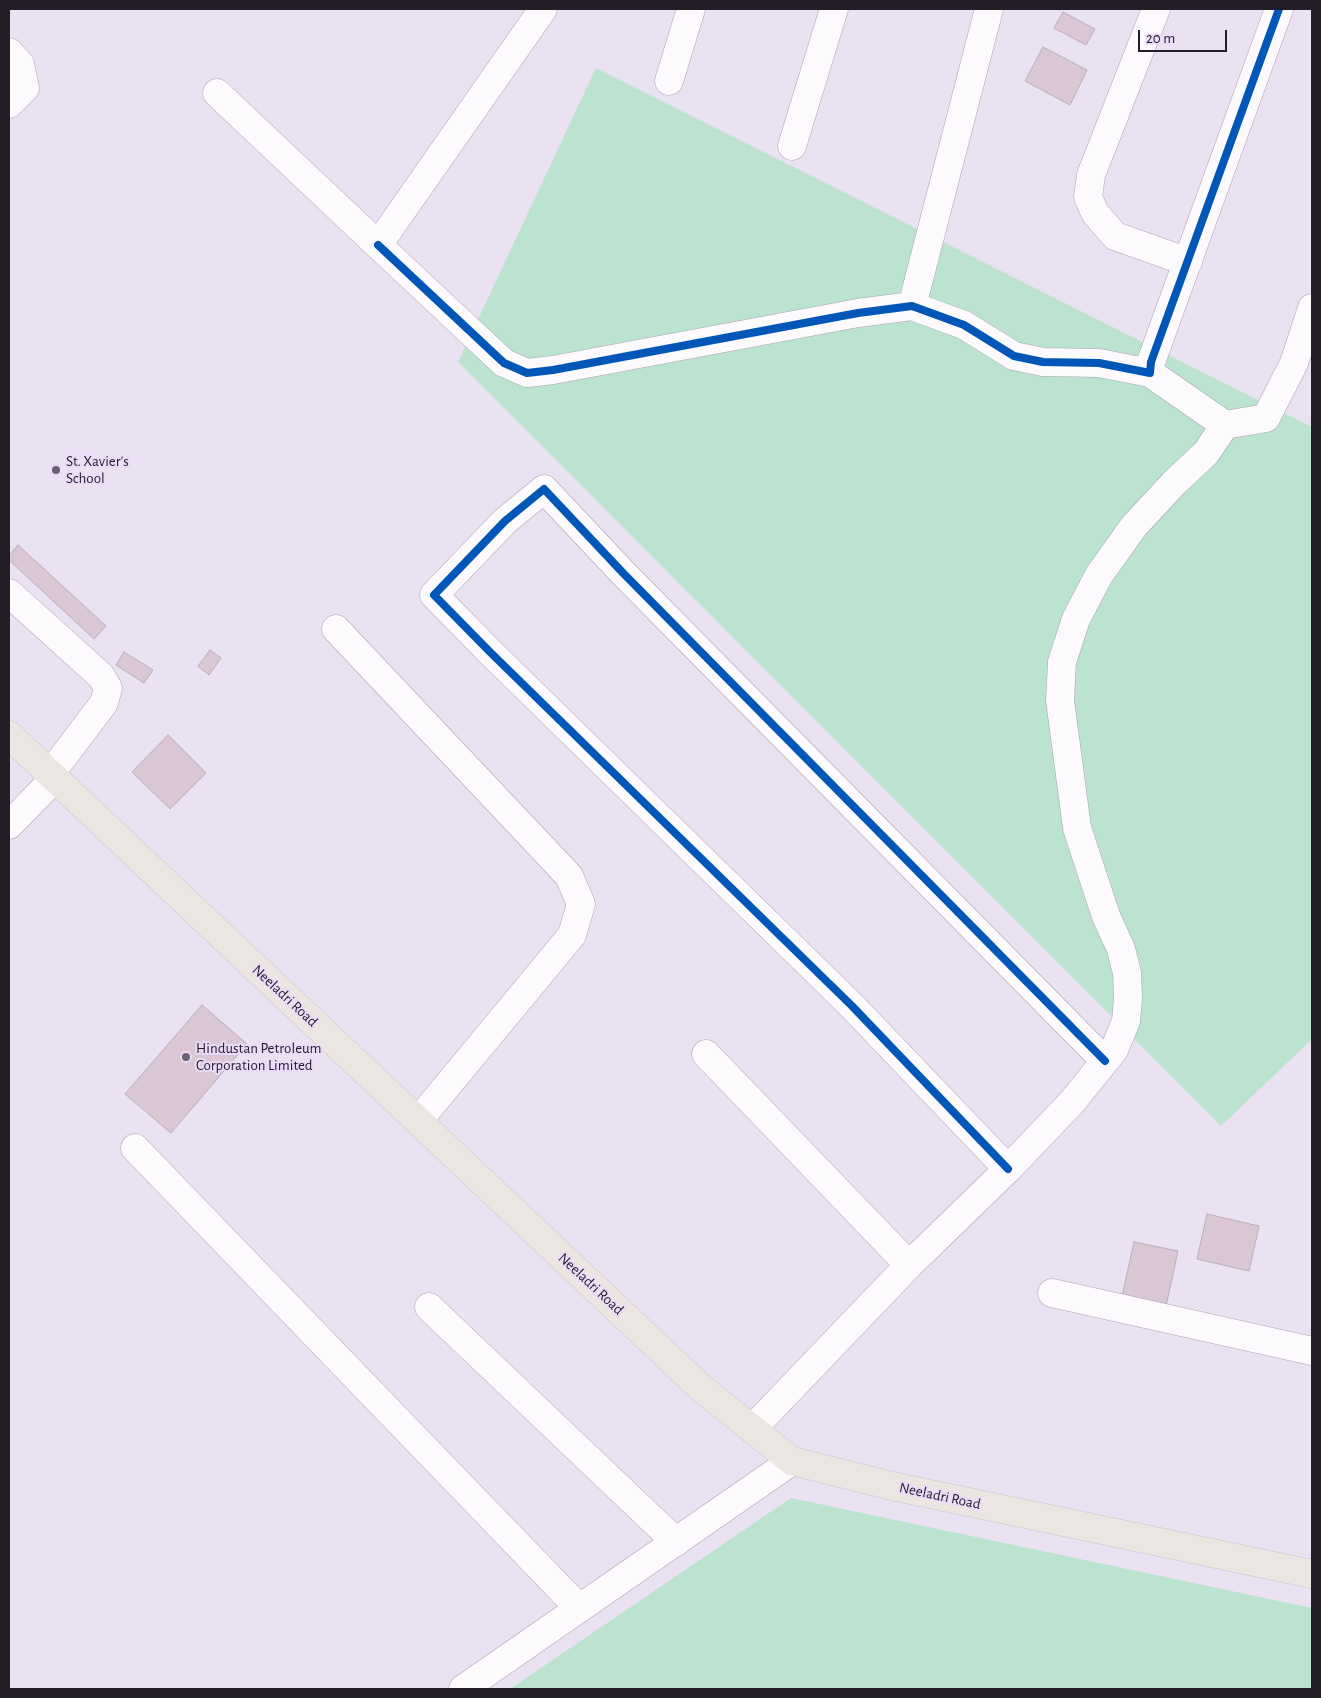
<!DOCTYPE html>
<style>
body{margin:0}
#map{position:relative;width:1321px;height:1698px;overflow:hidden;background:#eae1f2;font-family:"Alegreya Sans",sans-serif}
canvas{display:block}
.frame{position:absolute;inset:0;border:10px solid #231d28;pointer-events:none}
.scale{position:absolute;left:1138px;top:30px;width:89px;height:22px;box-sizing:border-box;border:2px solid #231d28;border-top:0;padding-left:6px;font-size:15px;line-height:18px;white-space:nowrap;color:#231d28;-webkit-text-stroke:4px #ebdaf9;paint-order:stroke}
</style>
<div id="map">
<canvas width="1321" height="1698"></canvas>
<div class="frame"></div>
<div class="scale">20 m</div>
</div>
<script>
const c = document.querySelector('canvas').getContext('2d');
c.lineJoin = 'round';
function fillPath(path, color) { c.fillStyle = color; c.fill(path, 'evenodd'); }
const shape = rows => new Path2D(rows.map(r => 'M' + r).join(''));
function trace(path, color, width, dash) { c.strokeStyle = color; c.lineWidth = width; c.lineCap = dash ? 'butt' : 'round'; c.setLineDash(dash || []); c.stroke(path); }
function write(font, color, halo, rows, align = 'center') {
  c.font = font + ' "Alegreya Sans",sans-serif'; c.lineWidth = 4; c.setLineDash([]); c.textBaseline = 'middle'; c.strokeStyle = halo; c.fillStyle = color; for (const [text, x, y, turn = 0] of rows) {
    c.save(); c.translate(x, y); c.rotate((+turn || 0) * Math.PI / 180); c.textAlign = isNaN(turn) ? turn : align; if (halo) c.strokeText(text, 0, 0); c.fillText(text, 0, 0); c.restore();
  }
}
const green = shape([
 [596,68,1312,427,1312,1039,1221,1126,458,362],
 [791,1498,1312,1608,1312,1689,510,1689]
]);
const building = shape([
 [1063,12,1095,29,1086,45,1054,28,1063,12],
 [1043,47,1087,70,1070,105,1025,81,1043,47],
 [18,545,106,626,94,639,9,560,9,556,18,545],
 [210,650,221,658,209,675,198,666,210,650],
 [124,652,153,670,144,683,116,665,124,652],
 [168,735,206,773,170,809,132,772,168,735],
 [202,1005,247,1044,171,1133,125,1094,202,1005],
 [1207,1214,1259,1226,1249,1271,1197,1259,1207,1214],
 [1134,1242,1178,1251,1166,1306,1122,1296,1134,1242]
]);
const minor = shape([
 [1156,9,1091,175,1088,197,1095,213,1115,236,1188,262],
 [9,52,20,64,25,88,9,104],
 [669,81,691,9],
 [217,93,378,245,543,9],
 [792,146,834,9],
 [378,245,504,363,527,373,553,370,858,313,912,306,964,325,1014,356,1043,362,1099,363,1150,373,1151,362,1279,9],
 [912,306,989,9],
 [1150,373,1225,425,1266,418,1294,363,1312,308],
 [9,593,101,676,108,688,104,703,50,774],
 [336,629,569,876,581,904,572,935,418,1121],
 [9,825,55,778],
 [706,1054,909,1265],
 [135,1148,579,1608],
 [1008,1169,852,1006,491,653,434,595,505,521,544,489,624,574,1105,1061],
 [1052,1293,1312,1351],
 [429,1307,676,1542],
 [752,1429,909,1265,1008,1169,1072,1102,1114,1050,1126,1021,1128,998,1127,973,1121,949,1106,916,1077,828,1060,700,1062,662,1076,619,1099,575,1134,526,1174,483,1206,453,1225,425],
 [463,1689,792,1461]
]);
const major = shape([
 [9,735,700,1387,792,1461,892,1486,1312,1574]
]);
const cycleway = shape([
 [378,245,504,363,527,373,553,370,858,313,912,306,964,325,1014,356,1043,362,1099,363,1150,373,1151,362,1279,9],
 [1008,1169,852,1006,491,653,434,595,505,521,544,489,624,574,1105,1061]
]);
const markers = [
 [56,470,5,"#69626f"],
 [186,1057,5,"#69626f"]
];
const poiNames = [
 ["St. Xavier's",66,461],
 ["School",66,478],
 ["Hindustan Petroleum",196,1048],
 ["Corporation Limited",196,1065]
];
const streetNames = [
 ["Neeladri Road",285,996,43],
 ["Neeladri Road",591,1284,43],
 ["Neeladri Road",940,1496,12]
];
fillPath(green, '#bbe3d0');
fillPath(building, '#dbc6d5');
trace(building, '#b9aeb9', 1);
trace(minor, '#aaa3b0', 29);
trace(major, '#c8c3cb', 29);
trace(minor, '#fcfafd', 28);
trace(major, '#ece6e2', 28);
trace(cycleway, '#0057b8', 8);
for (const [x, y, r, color] of markers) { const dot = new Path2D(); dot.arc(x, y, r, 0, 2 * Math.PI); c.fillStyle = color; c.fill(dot); trace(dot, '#ebdaf9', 2); }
write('15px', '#231d28', '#ebdaf9', poiNames, 'left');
write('15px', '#231d28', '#ebdaf9', streetNames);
</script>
